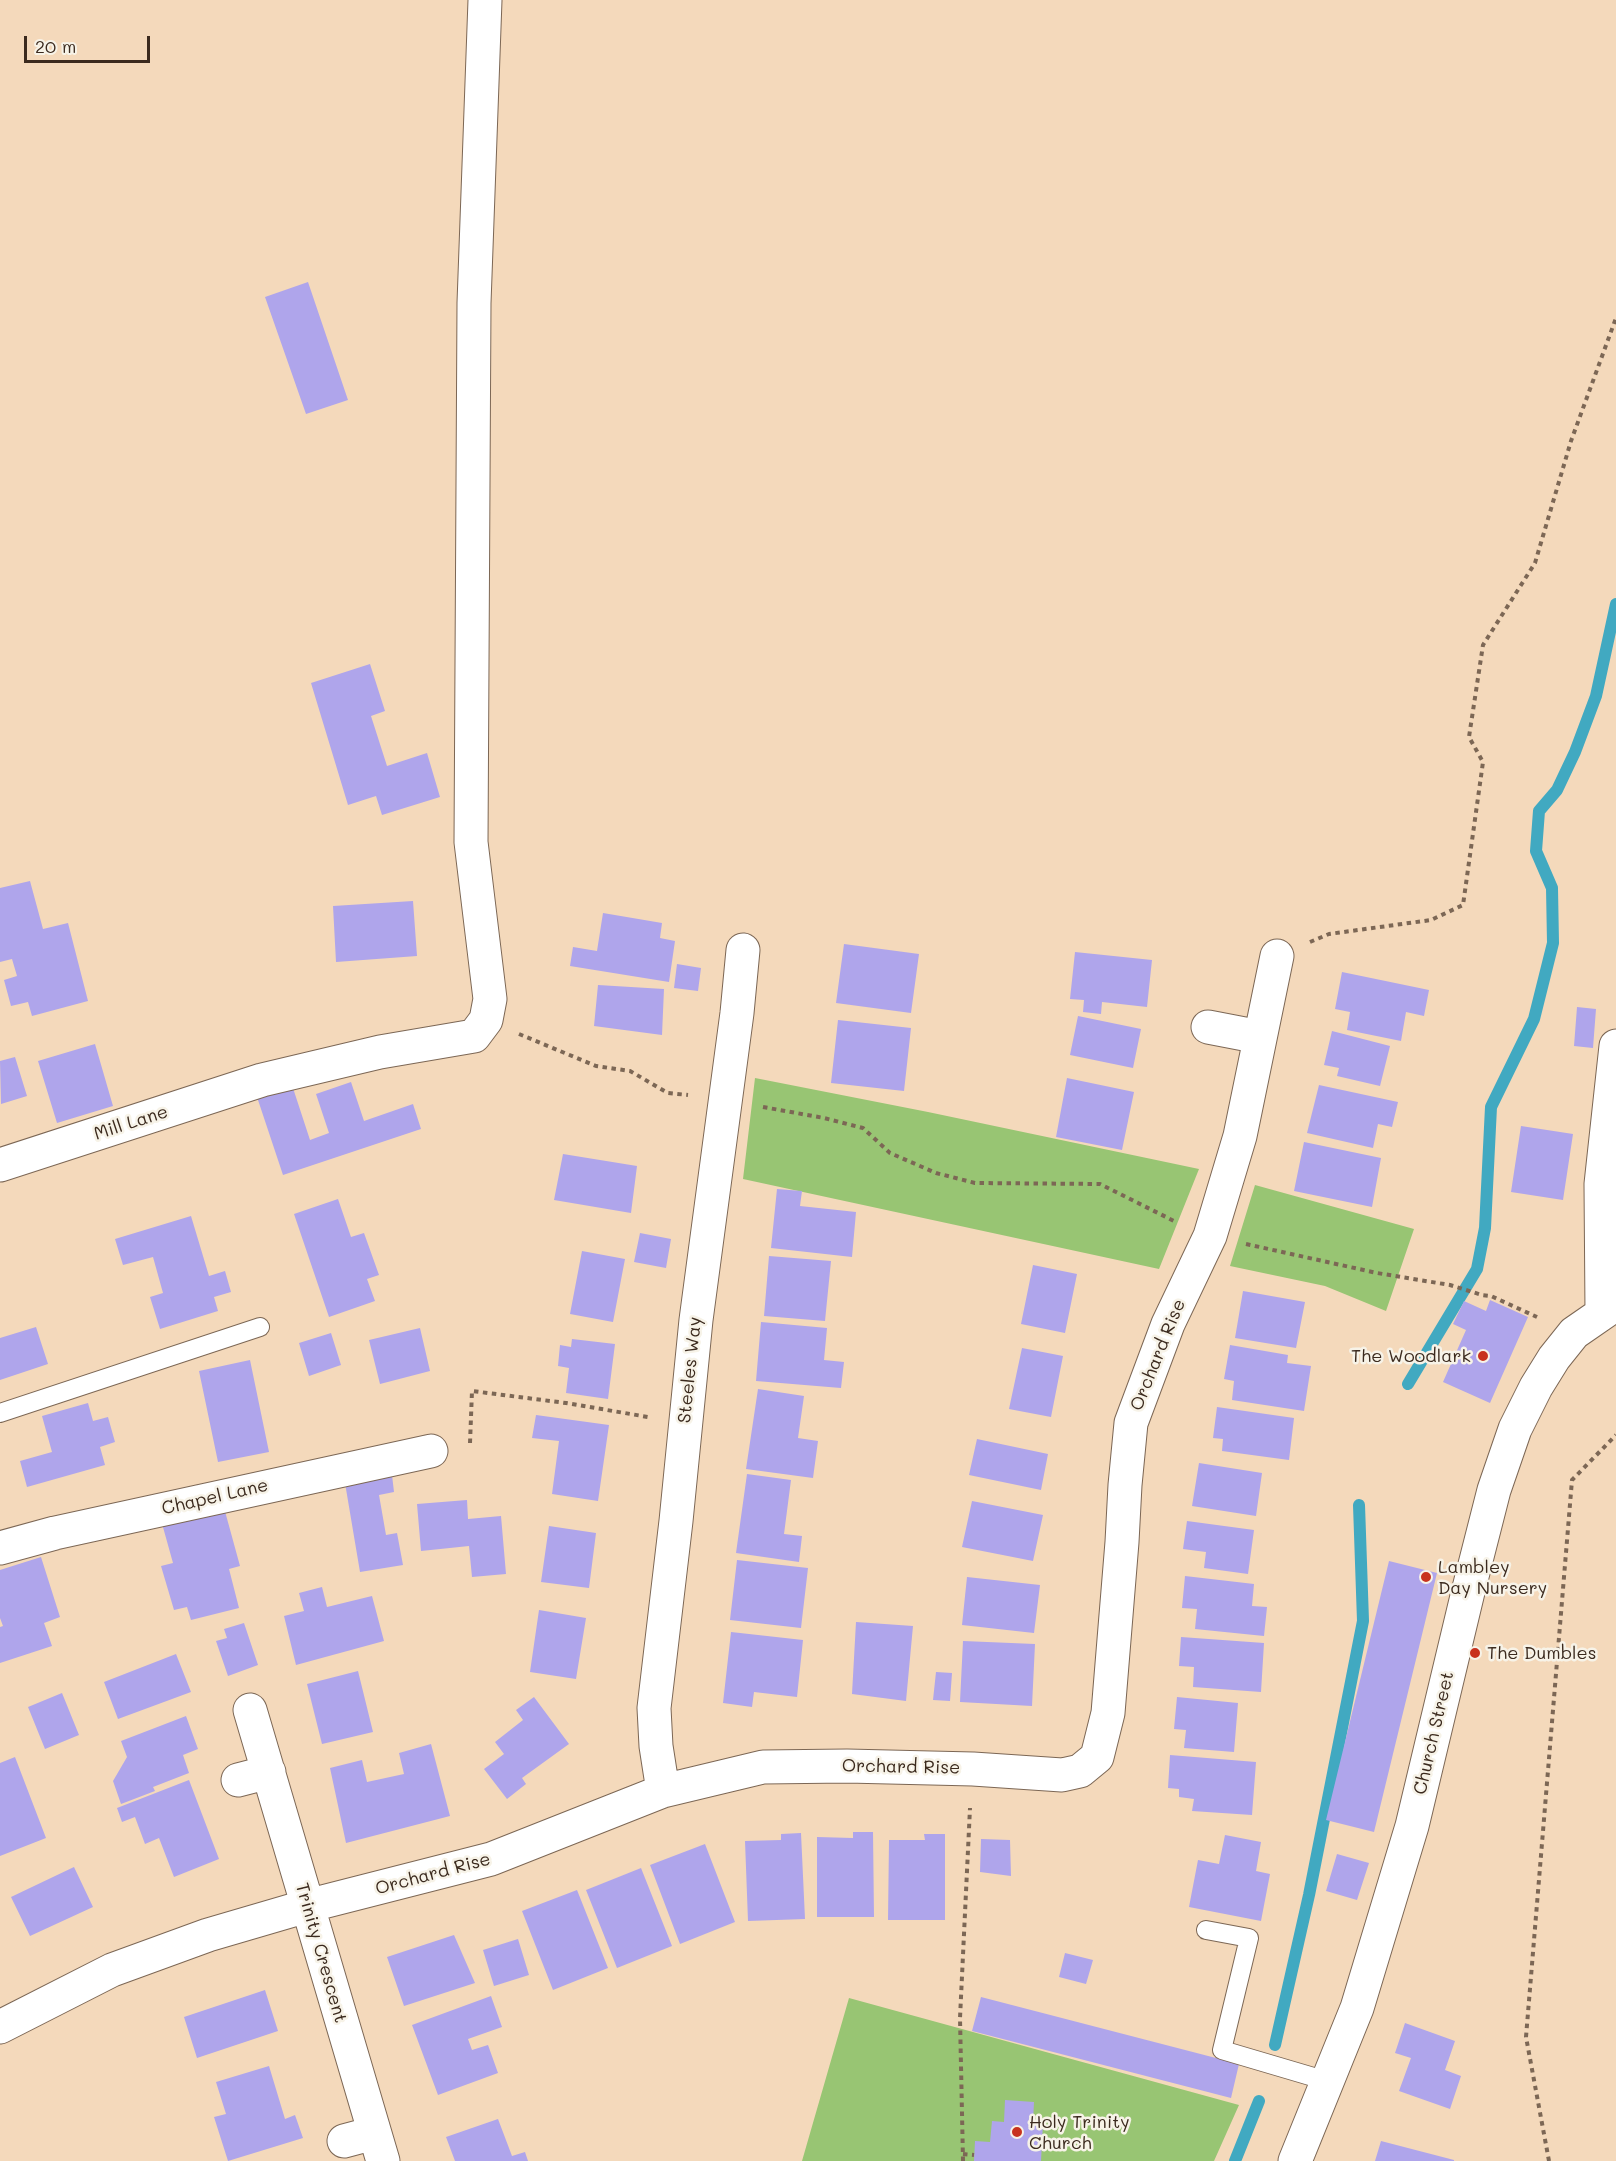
<!DOCTYPE html>
<style>
body{margin:0}
#map{position:relative;width:1616px;height:2161px;overflow:hidden;background:#f4d9bb;font-family:Mali,sans-serif}
canvas{display:block}
.scale{position:absolute;left:24px;top:36px;width:126px;height:27px;box-sizing:border-box;border:3px solid #3b2a1e;border-top:0;padding-left:8px;font-size:18px;line-height:21px;white-space:nowrap;color:#3b2a1e;-webkit-text-stroke:4px #f7f3e8;paint-order:stroke}
</style>
<div id="map">
<canvas width="1616" height="2161"></canvas>
<div class="scale">20 m</div>
</div>
<script>
const c = document.querySelector('canvas').getContext('2d');
c.lineJoin = 'round';
function fillPath(path, color) { c.fillStyle = color; c.fill(path, 'evenodd'); }
const shape = rows => new Path2D(rows.map(r => 'M' + r).join(''));
function trace(path, color, width, dash) { c.strokeStyle = color; c.lineWidth = width; c.lineCap = dash ? 'butt' : 'round'; c.setLineDash(dash || []); c.stroke(path); }
function write(font, color, halo, rows, align = 'center') {
  c.font = font + ' Mali,sans-serif'; c.lineWidth = 5; c.setLineDash([]); c.textBaseline = 'middle'; c.strokeStyle = halo; c.fillStyle = color; for (const [text, x, y, turn = 0] of rows) {
    c.save(); c.translate(x, y); c.rotate((+turn || 0) * Math.PI / 180); c.textAlign = isNaN(turn) ? turn : align; if (halo) c.strokeText(text, 0, 0); c.fillText(text, 0, 0); c.restore();
  }
}
const green = shape([
 [755,1078,928,1112,1199,1169,1159,1269,743,1179],
 [1255,1185,1414,1229,1386,1311,1325,1286,1230,1266],
 [849,1998,1239,2105,1214,2161,802,2161]
]);
const stream = shape([
 [1408,1384,1477,1269,1485,1228,1491,1107,1534,1019,1553,943,1552,888,1536,851,1539,811,1557,790,1575,752,1596,696,1616,604],
 [1275,2045,1309,1895,1363,1621,1359,1505],
 [1235,2161,1259,2101]
]);
const building = shape([
 [308,282,348,400,306,414,265,297],
 [370,664,385,711,371,716,387,766,427,753,440,797,382,815,376,796,348,805,311,683],
 [30,881,43,929,68,923,88,1001,32,1016,28,1002,11,1006,4,980,17,976,12,959,0,962,0,888],
 [413,901,417,956,336,962,333,906],
 [603,913,662,923,660,938,675,941,669,982,570,966,573,947,597,951],
 [844,944,919,954,911,1013,836,1003],
 [1075,952,1152,960,1147,1007,1102,1002,1101,1014,1083,1012,1084,1000,1070,999],
 [677,964,701,968,698,991,674,988],
 [1342,972,1429,990,1424,1016,1406,1012,1401,1041,1347,1030,1350,1012,1335,1009],
 [598,985,664,989,662,1035,594,1026],
 [1577,1007,1596,1009,1593,1048,1574,1046],
 [1078,1016,1141,1029,1133,1068,1070,1055],
 [838,1020,911,1028,904,1091,831,1083],
 [1332,1031,1390,1046,1380,1086,1337,1076,1339,1068,1324,1065],
 [95,1044,113,1106,57,1123,38,1061],
 [15,1057,27,1096,1,1104,0,1061],
 [1067,1078,1134,1092,1122,1150,1056,1137],
 [351,1082,364,1121,413,1104,421,1129,283,1175,257,1097,292,1085,310,1140,329,1133,316,1094],
 [1319,1085,1398,1102,1392,1127,1378,1124,1373,1148,1307,1133],
 [1521,1126,1573,1134,1563,1200,1511,1192],
 [1304,1142,1381,1158,1372,1207,1294,1191],
 [563,1154,637,1166,631,1213,554,1200],
 [777,1189,802,1191,800,1206,856,1212,852,1257,771,1248],
 [338,1199,351,1237,364,1233,379,1275,367,1279,375,1301,329,1317,294,1214],
 [191,1216,209,1276,225,1271,231,1292,214,1297,218,1311,160,1329,150,1297,163,1293,153,1257,123,1265,115,1239],
 [640,1233,671,1239,666,1268,634,1262],
 [582,1251,625,1259,613,1322,570,1314],
 [769,1256,831,1261,825,1321,764,1316],
 [1033,1265,1077,1274,1065,1333,1021,1324],
 [1243,1291,1305,1302,1296,1348,1235,1338],
 [1490,1300,1528,1317,1490,1403,1443,1382,1466,1330,1453,1324,1464,1301,1486,1311],
 [761,1322,827,1328,824,1360,844,1362,841,1388,756,1381],
 [36,1327,48,1364,0,1380,0,1338],
 [420,1328,430,1371,380,1384,369,1340],
 [331,1333,341,1365,309,1376,299,1343],
 [572,1339,615,1344,608,1399,566,1393,569,1368,558,1366,560,1345,571,1347],
 [1230,1345,1288,1355,1287,1363,1311,1366,1304,1411,1232,1400,1234,1381,1224,1379],
 [1022,1348,1063,1356,1051,1417,1009,1409],
 [250,1360,269,1452,218,1462,199,1371],
 [758,1389,804,1396,798,1438,818,1441,813,1478,746,1469],
 [88,1403,93,1421,108,1417,115,1442,100,1447,105,1465,27,1487,20,1461,52,1452,42,1416],
 [1217,1407,1294,1418,1289,1460,1222,1451,1223,1439,1213,1438],
 [536,1415,609,1425,598,1501,552,1494,559,1441,532,1438],
 [977,1439,1048,1454,1041,1490,969,1475],
 [1199,1463,1262,1473,1256,1516,1192,1506],
 [747,1474,791,1480,784,1534,802,1536,799,1562,736,1553],
 [392,1475,394,1492,379,1495,386,1535,397,1533,403,1565,360,1572,345,1483],
 [467,1500,468,1519,501,1516,506,1574,472,1577,469,1546,421,1551,417,1504],
 [972,1501,1043,1515,1033,1561,962,1547],
 [223,1504,240,1566,229,1569,239,1608,191,1620,187,1607,174,1610,161,1566,173,1563,161,1520],
 [1187,1521,1254,1530,1248,1574,1204,1568,1206,1552,1183,1549],
 [549,1526,596,1533,589,1588,541,1582],
 [41,1557,60,1617,44,1623,52,1646,0,1663,0,1627,3,1626,0,1618,0,1570],
 [737,1560,808,1568,801,1628,730,1620],
 [1389,1561,1437,1573,1374,1832,1326,1820],
 [1185,1576,1254,1584,1252,1606,1267,1607,1264,1636,1195,1629,1197,1609,1182,1608],
 [967,1577,1040,1585,1034,1633,962,1625],
 [322,1587,327,1607,372,1596,384,1641,296,1665,284,1616,304,1611,299,1593],
 [539,1610,586,1618,576,1679,530,1672],
 [856,1622,913,1626,906,1701,852,1694],
 [244,1623,258,1665,228,1676,216,1641,227,1638,224,1629],
 [731,1632,803,1640,797,1697,754,1692,752,1707,723,1703],
 [1181,1637,1264,1643,1261,1692,1193,1687,1194,1667,1179,1666],
 [963,1641,1035,1644,1032,1706,960,1702],
 [176,1654,191,1692,118,1719,104,1682],
 [358,1671,373,1732,322,1744,307,1684],
 [936,1672,952,1673,950,1701,933,1700],
 [62,1693,79,1735,45,1749,28,1707],
 [534,1697,569,1744,522,1778,526,1784,507,1799,484,1769,504,1754,495,1742,523,1720,516,1710],
 [1177,1697,1238,1703,1234,1752,1184,1748,1186,1730,1174,1729],
 [186,1716,198,1749,183,1755,189,1773,153,1787,155,1791,121,1804,113,1781,127,1757,121,1741],
 [431,1744,450,1816,346,1843,330,1768,362,1760,367,1782,404,1774,399,1753],
 [1170,1755,1256,1762,1252,1815,1192,1811,1194,1799,1179,1797,1179,1789,1168,1788],
 [15,1757,46,1838,0,1856,0,1763],
 [189,1780,219,1859,174,1877,159,1838,145,1844,135,1817,122,1822,117,1808],
 [853,1832,873,1832,874,1917,817,1917,817,1837,853,1838],
 [801,1833,805,1919,748,1921,745,1841,781,1840,781,1834],
 [924,1834,945,1834,945,1920,888,1920,889,1840,925,1840],
 [1225,1835,1261,1842,1256,1871,1270,1874,1261,1921,1189,1907,1198,1860,1219,1864],
 [981,1839,1010,1840,1011,1876,980,1872],
 [705,1844,735,1922,680,1944,650,1865],
 [1337,1854,1369,1863,1357,1900,1326,1891],
 [74,1867,93,1907,30,1936,11,1897],
 [641,1868,672,1946,617,1968,586,1890],
 [577,1890,608,1968,553,1990,522,1911],
 [454,1935,475,1983,404,2006,387,1957],
 [518,1939,529,1975,494,1986,483,1950],
 [1065,1953,1093,1960,1086,1984,1059,1977],
 [265,1990,278,2031,197,2058,184,2017],
 [491,1996,502,2027,468,2039,472,2050,488,2045,498,2073,438,2095,412,2025],
 [981,1997,1239,2064,1231,2098,972,2031],
 [1405,2023,1455,2041,1445,2070,1461,2076,1450,2109,1399,2091,1411,2058,1395,2053],
 [269,2066,285,2119,295,2115,303,2138,228,2161,214,2117,226,2114,216,2082],
 [1005,2100,1034,2102,1033,2122,1043,2123,1041,2161,974,2161,975,2141,990,2142,992,2121,1004,2122],
 [498,2119,512,2156,525,2152,528,2161,455,2161,446,2137],
 [1381,2141,1454,2160,1454,2161,1375,2161]
]);
const path = shape([
 [1310,942,1329,934,1431,920,1463,905,1483,762,1469,737,1483,645,1535,563,1571,441,1616,318],
 [519,1034,596,1066,630,1071,668,1093,688,1095],
 [763,1107,824,1118,863,1128,890,1153,936,1173,975,1183,1100,1184,1174,1221],
 [1246,1244,1377,1273,1450,1285,1482,1295,1491,1296,1537,1317],
 [470,1443,472,1391,566,1403,648,1417],
 [963,2154,974,2155],
 [963,2161,960,2018,970,1808],
 [1549,2161,1526,2037,1572,1480,1616,1435]
]);
const lane = shape([
 [0,1413,260,1327],
 [1206,1930,1249,1938,1222,2050,1327,2081]
]);
const street = shape([
 [1208,1027,1260,1037],
 [0,1165,262,1080,380,1052,474,1036,486,1020,490,999,471,842,474,303,485,0],
 [1602,1312,1601,1184,1616,1046],
 [0,1548,55,1533,431,1451],
 [250,1710,383,2161],
 [238,1780,269,1772],
 [663,1791,656,1746,654,1708,676,1521,696,1320,737,1013,743,950],
 [0,2027,112,1970,208,1935,307,1906,491,1859,663,1791,763,1767,847,1766,973,1769,1062,1775,1080,1771,1097,1757,1108,1713,1122,1542,1125,1485,1131,1423,1168,1324,1210,1236,1240,1136,1277,956],
 [344,2141,374,2133],
 [1295,2161,1357,2008,1412,1826,1468,1592,1494,1490,1515,1429,1536,1387,1554,1358,1574,1333,1616,1304]
]);
const markers = [
 [1483,1356,6,"#c8321e"],
 [1426,1577,6,"#c8321e"],
 [1475,1653,6,"#c8321e"],
 [1017,2132,6,"#c8321e"]
];
const streetNames = [
 ["Mill Lane",131,1123,-18],
 ["Orchard Rise",1158,1355,-68],
 ["Steeles Way",690,1370,-84],
 ["Chapel Lane",215,1497,-13],
 ["Church Street",1434,1733,-77],
 ["Orchard Rise",901,1767,1],
 ["Orchard Rise",433,1874,-15],
 ["Trinity Crescent",321,1953,74]
];
const poiNames = [
 ["The Woodlark",1471,1356,"right"],
 ["Lambley",1438,1567],
 ["Day Nursery",1438,1588],
 ["The Dumbles",1487,1653],
 ["Holy Trinity",1029,2122],
 ["Church",1029,2143]
];
fillPath(green, '#98c573');
trace(stream, '#41a9c1', 12);
fillPath(building, '#afa5eb');
trace(lane, '#7c6755', 20);
trace(street, '#7c6755', 35);
trace(path, '#7c6755', 4, [4.5, 4.5]);
trace(lane, '#fff', 18);
trace(street, '#fff', 33);
for (const [x, y, r, color] of markers) { const dot = new Path2D(); dot.arc(x, y, r, 0, 2 * Math.PI); c.fillStyle = color; c.fill(dot); trace(dot, '#f7f3e8', 2); }
write('18px', '#3b2a1e', '#f7f3e8', streetNames);
write('18px', '#3b2a1e', '#f7f3e8', poiNames, 'left');
</script>
